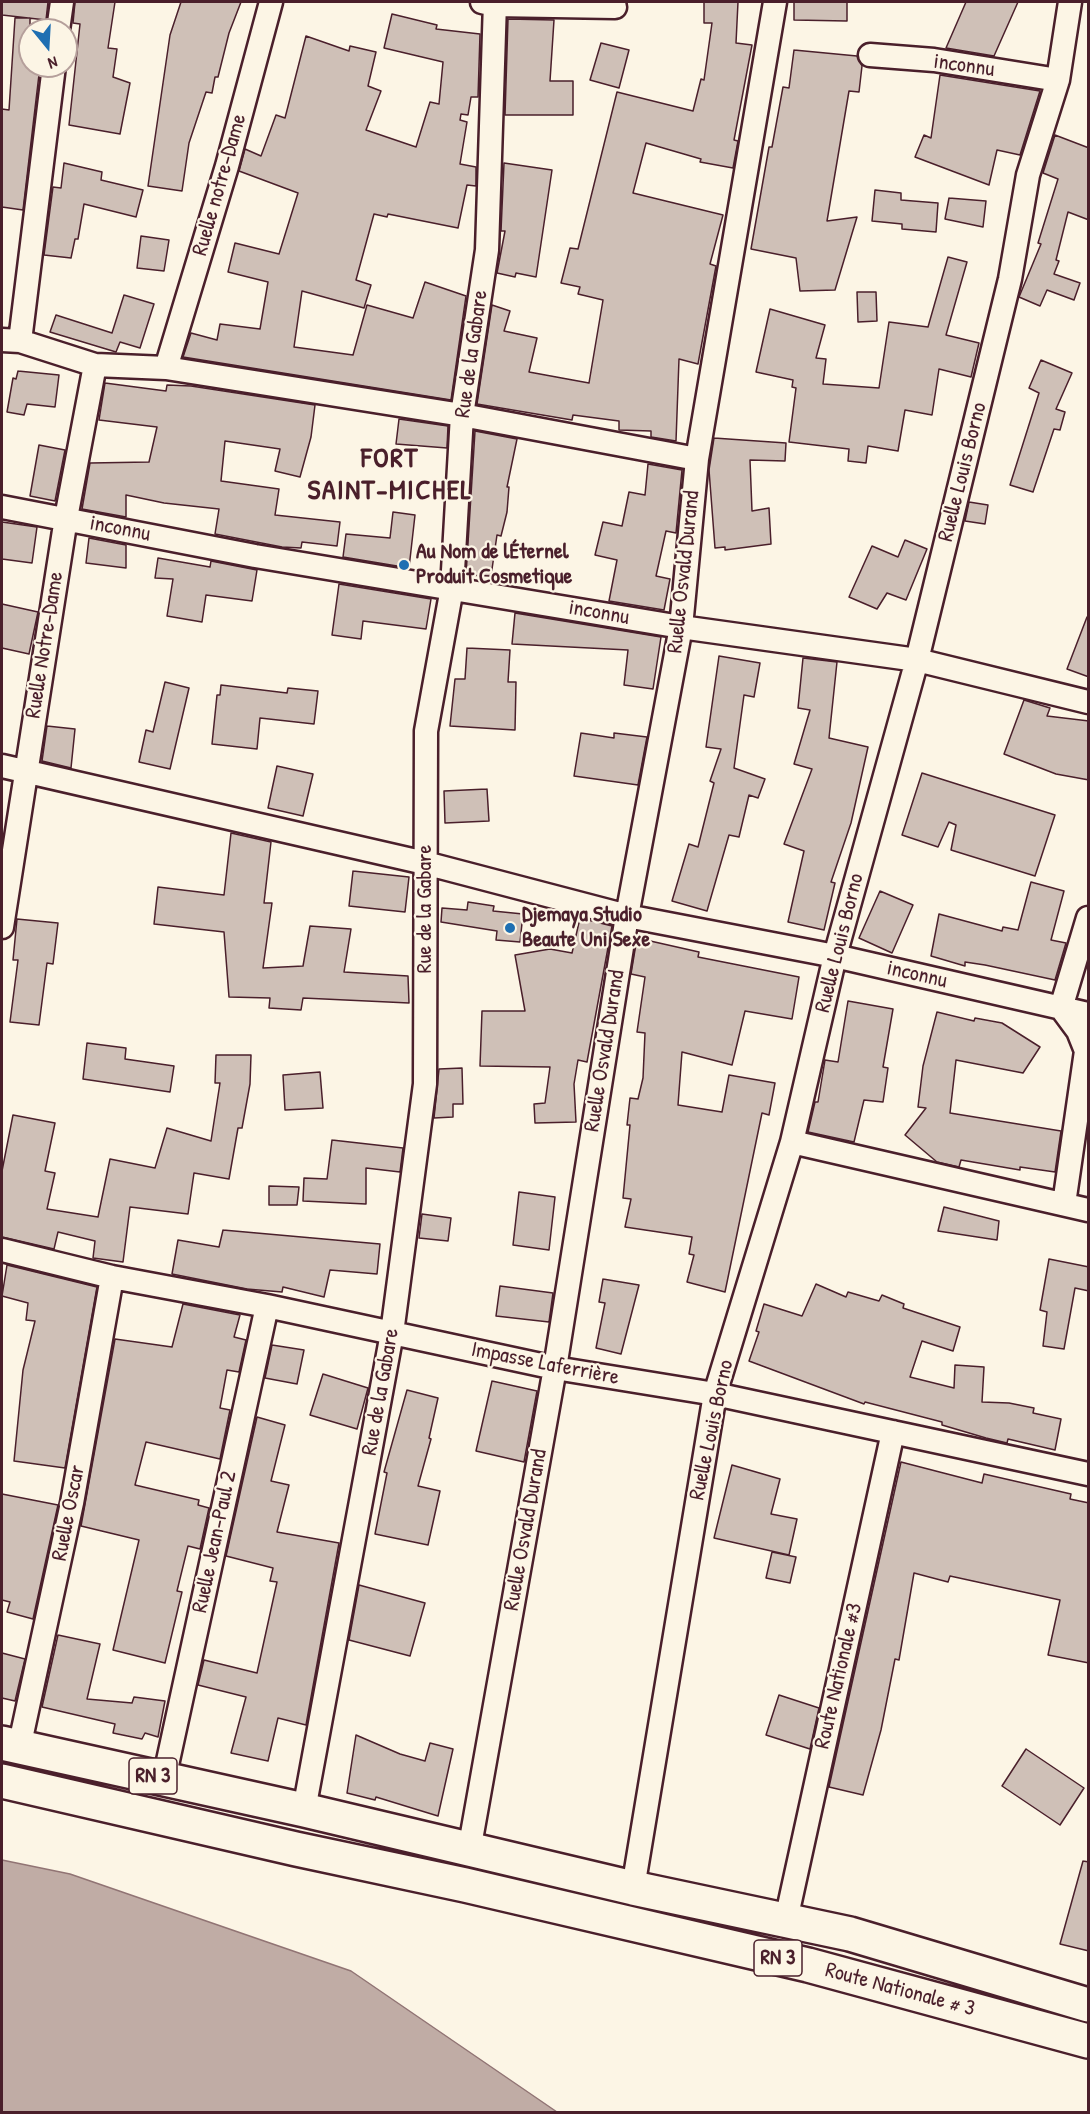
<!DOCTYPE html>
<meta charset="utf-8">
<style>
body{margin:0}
#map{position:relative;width:1090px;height:2114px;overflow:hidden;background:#fcf5e5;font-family:"Patrick Hand",sans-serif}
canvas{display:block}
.frame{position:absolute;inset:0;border:3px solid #4a1f2b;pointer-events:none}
.north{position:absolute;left:18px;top:18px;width:60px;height:60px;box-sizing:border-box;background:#fcf5e5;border:2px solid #b59f9b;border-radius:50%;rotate:162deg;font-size:16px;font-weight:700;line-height:24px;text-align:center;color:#4a1f2b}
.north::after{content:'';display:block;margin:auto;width:21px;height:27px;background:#1f6fb2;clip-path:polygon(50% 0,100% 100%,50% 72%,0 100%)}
</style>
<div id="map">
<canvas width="1090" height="2114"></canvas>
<div class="frame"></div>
<div class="north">N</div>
</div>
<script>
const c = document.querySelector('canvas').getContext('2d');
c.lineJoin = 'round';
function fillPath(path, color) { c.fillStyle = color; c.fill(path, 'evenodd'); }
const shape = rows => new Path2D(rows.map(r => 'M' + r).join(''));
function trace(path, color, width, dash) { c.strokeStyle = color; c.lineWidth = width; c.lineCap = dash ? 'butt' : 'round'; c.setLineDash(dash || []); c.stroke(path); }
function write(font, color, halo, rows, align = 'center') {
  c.font = font + ' "Patrick Hand",sans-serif'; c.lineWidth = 4.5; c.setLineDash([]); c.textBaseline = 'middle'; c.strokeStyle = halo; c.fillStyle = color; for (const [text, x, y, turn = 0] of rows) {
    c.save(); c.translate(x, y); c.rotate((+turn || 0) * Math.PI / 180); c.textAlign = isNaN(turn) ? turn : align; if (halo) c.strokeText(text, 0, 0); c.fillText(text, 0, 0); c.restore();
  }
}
const water = shape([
 [2,1860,70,1874,351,1971,557,2112,2,2112,2,1860]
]);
const building = shape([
 [2,2,48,2,46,20,2,15,2,2],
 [75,2,115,2,108,48,117,49,113,77,130,83,120,134,69,125,80,24,73,23,75,2],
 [181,2,241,2,229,33,218,77,215,77,212,93,206,92,189,143,182,191,148,186,170,35,181,2],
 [704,2,738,2,736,43,752,45,734,140,738,141,733,168,700,162,701,159,646,143,633,193,723,215,710,264,716,266,698,364,679,359,676,441,651,437,651,431,619,430,619,421,573,415,572,420,477,404,492,305,510,311,504,331,537,338,529,372,589,383,603,300,578,294,580,287,561,283,570,248,578,249,617,92,693,111,701,79,704,80,712,23,704,23,704,2],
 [794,2,847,2,847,21,794,20,794,2],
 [966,2,1018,2,994,56,946,48,966,2],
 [392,14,437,25,436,29,480,34,478,97,471,97,468,115,461,114,460,120,467,122,460,164,476,167,476,186,467,185,458,228,388,214,387,217,374,214,356,280,371,285,364,308,302,291,294,347,353,355,367,305,413,318,425,282,466,296,451,400,183,357,191,333,217,340,220,324,260,329,268,282,228,272,235,243,279,254,298,193,239,171,245,149,261,156,276,115,285,118,306,36,349,51,350,46,376,52,368,86,381,91,366,130,416,147,430,102,439,104,443,62,384,48,392,14],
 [15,18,30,18,30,66,40,66,23,210,2,207,2,109,9,110,15,18],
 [508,19,554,20,550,81,573,81,573,115,505,115,508,19],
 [601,43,629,50,619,88,590,80,601,43],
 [794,50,857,56,862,66,859,92,849,91,827,221,857,217,835,290,800,291,796,258,751,249,769,147,772,147,783,87,789,88,794,50],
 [940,75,1040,91,1020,155,997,150,989,185,915,157,924,135,931,138,940,75],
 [1055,135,1089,148,1089,220,1068,212,1056,260,1059,261,1054,274,1080,283,1074,300,1047,290,1040,306,1019,297,1041,244,1038,243,1058,179,1043,173,1055,135],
 [64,163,102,172,101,180,143,190,136,217,84,204,78,239,75,239,71,258,44,255,53,187,61,188,64,163],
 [504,163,552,170,536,277,516,273,515,277,497,273,505,231,501,231,504,163],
 [875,190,901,193,901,200,938,203,936,232,902,229,902,224,872,221,875,190],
 [949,198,986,201,983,227,945,219,949,198],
 [141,236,169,240,164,271,137,268,141,236],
 [948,257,967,262,946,335,979,343,971,377,939,369,932,415,905,410,898,451,868,446,866,463,848,461,849,449,789,442,796,388,792,387,793,380,756,372,770,309,825,325,816,358,826,359,823,384,879,388,889,322,928,327,948,257],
 [857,292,876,292,877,321,858,322,857,292],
 [124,295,154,304,140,348,120,342,116,352,50,332,56,315,112,333,124,295],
 [1041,360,1072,373,1056,409,1065,412,1060,430,1054,429,1033,492,1010,485,1039,393,1029,388,1041,360],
 [18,371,59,375,55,407,27,404,24,415,7,412,13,378,16,379,18,371],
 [105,383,166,391,167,385,191,386,315,405,311,437,300,477,275,471,280,449,225,441,221,481,279,489,275,515,340,522,337,546,302,542,301,548,282,547,215,534,219,509,164,503,126,495,126,517,82,509,90,463,149,462,157,427,99,420,105,383],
 [399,419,448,426,447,448,396,444,399,419],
 [475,431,517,439,507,487,509,487,507,512,501,536,497,535,491,576,466,575,475,431],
 [714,438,786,443,785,461,750,460,752,511,769,508,771,544,725,550,725,547,715,548,709,470,714,438],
 [39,445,65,450,55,501,30,496,39,445],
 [648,464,682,470,676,533,666,531,656,576,670,579,664,610,609,601,617,560,595,555,603,522,622,526,629,492,645,495,648,464],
 [969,502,988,505,985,524,965,521,969,502],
 [393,512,415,515,409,568,343,557,346,534,390,538,393,512],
 [2,522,37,527,32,563,2,559,2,522],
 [89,538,126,545,126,568,86,563,89,538],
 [905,540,927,549,906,600,887,593,877,609,849,597,872,546,898,557,905,540],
 [158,558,210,567,211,561,257,570,252,601,206,595,202,622,167,616,173,579,155,578,158,558],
 [339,584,431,599,426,629,363,621,361,639,332,635,339,584],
 [2,604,38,612,29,654,2,648,2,604],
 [515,613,661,637,653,689,624,685,628,650,512,644,515,613],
 [1087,617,1089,618,1089,677,1067,669,1087,617],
 [467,648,510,650,508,682,516,682,515,730,450,726,455,679,465,679,467,648],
 [719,656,760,663,754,697,744,695,734,768,765,779,758,798,749,795,739,837,729,835,707,911,672,901,689,844,698,847,714,783,710,781,721,749,706,747,719,656],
 [803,658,837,662,829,738,868,747,851,823,831,882,835,883,824,930,788,922,804,851,784,844,812,769,794,764,810,710,798,708,803,658],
 [165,682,189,688,170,769,139,762,146,730,153,732,165,682],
 [221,685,287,693,288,688,318,691,314,724,260,718,257,749,212,744,217,695,220,695,221,685],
 [1024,700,1050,708,1047,716,1089,721,1089,780,1056,774,1004,754,1024,700],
 [47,726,75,729,71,768,42,761,47,726],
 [581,733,614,738,614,733,647,737,638,785,574,776,581,733],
 [277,766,313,774,303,816,268,808,277,766],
 [922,773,1055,815,1035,876,951,850,956,825,949,822,938,847,902,835,922,773],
 [487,789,489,821,445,823,444,791,487,789],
 [231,833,271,842,264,903,272,903,263,968,303,966,310,926,351,929,344,972,408,976,409,1003,303,998,301,1010,269,1008,270,998,229,997,224,932,154,924,158,887,224,895,231,833],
 [353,871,409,877,405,912,349,906,353,871],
 [1031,882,1064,891,1051,940,1066,943,1055,980,985,965,965,962,965,966,931,956,939,914,1002,931,1003,927,1018,930,1031,882],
 [880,891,913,905,892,953,859,938,880,891],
 [468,902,494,906,493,911,523,914,520,942,496,940,497,931,441,922,442,908,467,910,468,902],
 [580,918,612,926,587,1062,578,1060,574,1084,576,1122,535,1123,534,1104,545,1103,550,1067,480,1066,482,1011,525,1011,515,955,550,949,572,953,580,918],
 [17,919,58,923,53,964,47,963,39,1025,10,1022,18,960,13,960,17,919],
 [637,938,699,952,698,957,799,977,792,1019,745,1011,732,1065,682,1052,678,1105,722,1112,729,1075,775,1083,769,1115,762,1113,725,1292,687,1282,694,1255,689,1254,692,1237,625,1227,631,1199,623,1198,630,1125,627,1125,630,1098,638,1099,643,1078,645,1033,637,1032,645,977,631,974,637,938],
 [848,1001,893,1009,883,1067,888,1068,883,1102,864,1100,854,1142,808,1132,815,1102,818,1102,825,1060,838,1062,848,1001],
 [937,1012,974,1021,975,1018,1002,1023,1040,1047,1023,1073,956,1060,950,1113,1061,1131,1055,1172,1020,1167,1020,1170,961,1160,959,1167,937,1162,905,1135,926,1108,918,1107,923,1066,937,1012],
 [87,1043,126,1048,125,1059,174,1066,170,1092,83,1079,87,1043],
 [216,1055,251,1055,250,1084,242,1128,238,1128,229,1179,194,1173,188,1214,130,1207,123,1262,93,1258,95,1241,58,1232,54,1249,2,1237,2,1171,13,1115,55,1123,45,1171,55,1173,47,1209,98,1217,110,1159,155,1168,167,1128,211,1141,220,1083,215,1083,216,1055],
 [462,1068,463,1104,453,1104,453,1117,434,1118,439,1069,462,1068],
 [320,1072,323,1108,285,1110,283,1075,320,1072],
 [332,1140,403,1148,400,1172,366,1168,366,1204,303,1201,304,1178,327,1179,332,1140],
 [269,1186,299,1187,297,1205,269,1205,269,1186],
 [519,1192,555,1197,549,1250,513,1245,519,1192],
 [944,1207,999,1221,997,1240,938,1231,944,1207],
 [422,1214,451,1218,448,1241,419,1238,422,1214],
 [223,1230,380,1244,377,1274,330,1270,324,1297,283,1287,282,1292,247,1289,172,1274,178,1240,219,1247,223,1230],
 [1049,1259,1089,1267,1089,1291,1075,1288,1064,1349,1043,1346,1047,1312,1040,1310,1049,1259],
 [7,1265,97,1287,65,1468,14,1461,23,1370,35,1321,26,1320,28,1303,2,1296,7,1265],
 [603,1279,639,1285,621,1354,596,1348,605,1303,599,1302,603,1279],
 [816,1284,846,1297,848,1292,879,1301,882,1295,904,1304,903,1308,960,1327,953,1351,922,1341,910,1377,954,1388,955,1365,984,1367,982,1402,1009,1403,1034,1408,1033,1413,1061,1419,1055,1450,1008,1439,1007,1443,986,1438,942,1425,942,1422,865,1402,864,1404,749,1361,759,1332,756,1331,764,1304,802,1316,816,1284],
 [500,1286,553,1293,549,1322,496,1316,500,1286],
 [183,1304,240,1315,234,1337,246,1340,239,1372,227,1370,220,1408,230,1410,220,1459,146,1442,135,1485,199,1500,198,1505,209,1508,200,1549,188,1546,177,1591,182,1592,165,1663,113,1650,139,1540,81,1526,115,1339,172,1347,183,1304],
 [272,1345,304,1350,297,1384,265,1378,272,1345],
 [323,1374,368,1388,357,1429,310,1415,323,1374],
 [492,1381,537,1391,524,1462,476,1451,492,1381],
 [407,1390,438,1398,429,1438,431,1439,418,1486,440,1491,428,1545,375,1534,387,1473,384,1472,407,1390],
 [257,1417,285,1425,271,1481,289,1485,277,1532,339,1543,306,1725,278,1718,268,1761,231,1753,246,1697,198,1685,204,1660,257,1673,277,1582,270,1581,273,1568,226,1556,257,1417],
 [901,1462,982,1483,984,1474,1071,1494,1070,1499,1089,1503,1089,1663,1048,1655,1060,1600,950,1576,948,1582,914,1573,899,1660,895,1659,881,1730,863,1795,829,1787,901,1462],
 [732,1465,780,1479,771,1514,797,1519,789,1555,714,1538,732,1465],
 [2,1494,58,1505,33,1619,7,1612,10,1602,2,1600,2,1494],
 [772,1552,796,1557,790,1583,766,1578,772,1552],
 [359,1585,425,1603,410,1656,349,1640,359,1585],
 [58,1635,100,1644,87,1699,132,1703,134,1697,165,1701,158,1737,145,1733,142,1739,113,1733,115,1724,42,1707,58,1635],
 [2,1653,25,1659,15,1701,2,1698,2,1653],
 [779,1695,819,1708,810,1749,766,1735,779,1695],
 [356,1735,400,1754,425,1761,430,1743,453,1749,438,1816,376,1797,375,1800,347,1793,356,1735],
 [1026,1749,1084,1788,1060,1825,1002,1786,1026,1749],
 [1083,1861,1089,1862,1089,1951,1060,1944,1083,1861]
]);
const street = shape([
 [482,2,494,5,615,7],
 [58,30,62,2],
 [870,55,934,60,1058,80],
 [2,340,20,341,95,365,166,368,462,415,697,459],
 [20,341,54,66],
 [166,368,227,166,271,2],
 [2,507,255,556,681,627,917,660,1088,702],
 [2,766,425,863,627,916,835,956,1088,1014],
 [2,927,66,518,95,365],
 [792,1142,1088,1210],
 [1064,1204,1086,1051,1078,1031,1061,1008,1088,918],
 [2,1250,112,1277,267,1306,555,1368,715,1394,1088,1474],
 [19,1748,72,1503,112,1277],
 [164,1779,267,1306],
 [304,1810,392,1333,425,1084,426,731,452,588,462,415,487,250,495,2],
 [469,1851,555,1368,627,916,681,627,697,459,775,2],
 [633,1888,715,1394,792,1142,835,956,917,660,1010,279,1028,175,1058,80,1070,2],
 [786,1920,893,1432]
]);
const primary = shape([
 [2,1743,304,1810,633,1888,850,1934,1088,2005],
 [2,1781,296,1849,465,1885,808,1965,1088,2041]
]);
const markers = [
 [404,565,6,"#1f6fb2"],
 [510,928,6,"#1f6fb2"]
];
const shields = [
 [153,1776,48],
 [778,1958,48]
];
const shieldNames = [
 ["RN 3",153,1776],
 ["RN 3",778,1958]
];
const streetNames = [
 ["inconnu",964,66,8],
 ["Ruelle notre-Dame",220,185,-74],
 ["Rue de la Gabare",472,354,-82],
 ["Ruelle Louis Borno",963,472,-76],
 ["inconnu",120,529,11],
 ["Ruelle Osvald Durand",684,572,-84],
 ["inconnu",599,613,10],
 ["Ruelle Notre-Dame",45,645,-81],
 ["Rue de la Gabare",425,909,-90],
 ["Ruelle Louis Borno",840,943,-76],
 ["inconnu",917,975,13],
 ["Ruelle Osvald Durand",605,1051,-81],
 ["Impasse Laferrière",545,1364,11],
 ["Rue de la Gabare",381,1392,-80],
 ["Ruelle Louis Borno",712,1430,-78],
 ["Ruelle Oscar",69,1513,-79],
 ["Ruelle Osvald Durand",526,1530,-80],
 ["Ruelle Jean-Paul 2",215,1542,-78],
 ["Route Nationale #3",839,1676,-77],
 ["Route Nationale # 3",900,1990,15]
];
const poiNames = [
 ["Au Nom de lÉternel",416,552],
 ["Produit Cosmetique",416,577],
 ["Djemaya Studio",522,915],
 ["Beaute Uni Sexe",522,940]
];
const districtNames = [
 ["FORT",390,460],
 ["SAINT-MICHEL",390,492]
];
fillPath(water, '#c0aca5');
trace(water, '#917474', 1.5);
fillPath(building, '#cfc0b7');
trace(building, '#4a1f2b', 1.5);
trace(street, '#4a1f2b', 27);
trace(primary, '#4a1f2b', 38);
trace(street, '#fcf5e5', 22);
trace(primary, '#fcf5e5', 33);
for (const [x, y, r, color] of markers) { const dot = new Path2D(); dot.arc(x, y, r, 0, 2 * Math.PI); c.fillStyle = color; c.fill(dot); trace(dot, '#fcf5e5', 2); }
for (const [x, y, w] of shields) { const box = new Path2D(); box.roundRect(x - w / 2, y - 18, w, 36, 4.5); c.fillStyle = '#fcf5e5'; c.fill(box); trace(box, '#4a1f2b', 1.5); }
write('bold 21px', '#4a1f2b', null, shieldNames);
write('22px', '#4a1f2b', '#fcf5e5', streetNames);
write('bold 22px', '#4a1f2b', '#fcf5e5', poiNames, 'left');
c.letterSpacing = '1.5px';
write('bold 28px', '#4a1f2b', '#fcf5e5', districtNames);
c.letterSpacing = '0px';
</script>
